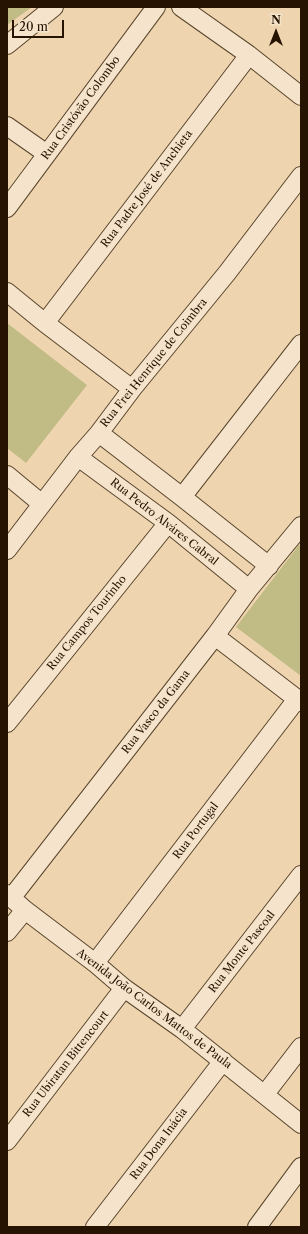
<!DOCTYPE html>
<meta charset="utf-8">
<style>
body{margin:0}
#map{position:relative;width:308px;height:1234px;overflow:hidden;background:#efd5af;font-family:"Libre Caslon Text",serif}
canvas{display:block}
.frame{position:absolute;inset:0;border:8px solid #261301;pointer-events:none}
.north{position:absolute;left:256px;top:12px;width:40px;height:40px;-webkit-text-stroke:3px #f5e4cb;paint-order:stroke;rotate:0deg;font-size:11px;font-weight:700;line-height:16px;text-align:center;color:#261301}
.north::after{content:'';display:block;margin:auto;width:14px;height:18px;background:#261301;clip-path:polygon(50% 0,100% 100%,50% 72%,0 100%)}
.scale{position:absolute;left:12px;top:20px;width:52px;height:18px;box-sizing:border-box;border:2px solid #261301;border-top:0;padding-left:5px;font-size:12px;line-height:14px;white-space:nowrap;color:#261301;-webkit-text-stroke:3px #f5e4cb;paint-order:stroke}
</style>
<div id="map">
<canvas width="308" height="1234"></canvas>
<div class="frame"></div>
<div class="north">N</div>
<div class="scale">20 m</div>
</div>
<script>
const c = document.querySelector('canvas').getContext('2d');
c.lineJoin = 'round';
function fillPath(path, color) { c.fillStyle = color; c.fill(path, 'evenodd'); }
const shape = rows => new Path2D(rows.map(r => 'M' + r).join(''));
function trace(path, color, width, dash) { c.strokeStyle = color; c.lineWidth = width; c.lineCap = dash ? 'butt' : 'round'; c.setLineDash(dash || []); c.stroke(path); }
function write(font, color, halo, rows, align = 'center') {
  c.font = font + ' "Libre Caslon Text",serif'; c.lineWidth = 4; c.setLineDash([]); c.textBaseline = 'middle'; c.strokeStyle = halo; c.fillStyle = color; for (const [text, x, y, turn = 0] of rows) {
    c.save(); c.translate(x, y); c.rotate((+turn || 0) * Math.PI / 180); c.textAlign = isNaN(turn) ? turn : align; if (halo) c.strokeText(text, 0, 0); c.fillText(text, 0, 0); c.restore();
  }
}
const green = shape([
 [7,7,32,7,7,25],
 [7,323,87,385,26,463,7,448],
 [299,545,301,547,301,676,236,627]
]);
const street = shape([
 [181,7,249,55,301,96],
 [7,45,54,7],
 [7,126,47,154],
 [7,208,156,7],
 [7,292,45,323,132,389],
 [45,323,249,55],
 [99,433,182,497,269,566],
 [78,457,168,523,249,589],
 [7,475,42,504],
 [182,497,301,344],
 [7,550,78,457,99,433,132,389,227,273,301,176],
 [215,636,301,702],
 [7,723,168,523],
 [7,894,25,910,95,963,124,988,182,1029,301,1124],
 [12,897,215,636,249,589,301,526],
 [7,932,25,910],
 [95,963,297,699],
 [182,1029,301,875],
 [265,1094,301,1047],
 [7,1141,124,988],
 [95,1227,223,1061],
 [257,1227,301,1167]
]);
const streetNames = [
 ["Rua Cristóvão Colombo",81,108,-54],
 ["Rua Padre José de Anchieta",147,189,-53],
 ["Rua Frei Henrique de Coimbra",154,363,-51],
 ["Rua Pedro Alváres Cabral",164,522,38],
 ["Rua Campos Tourinho",87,623,-51],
 ["Rua Vasco da Gama",156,712,-52],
 ["Rua Portugal",196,831,-53],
 ["Rua Monte Pascoal",242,952,-52],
 ["Avenida João Carlos Mattos de Paula",154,1009,37],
 ["Rua Ubiratan Bittencourt",66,1064,-52],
 ["Rua Dona Inácia",159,1144,-53]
];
fillPath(green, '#c1bb85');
trace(street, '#58442c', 20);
trace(street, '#f5e4cb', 18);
write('11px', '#261301', '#f5e4cb', streetNames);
</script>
